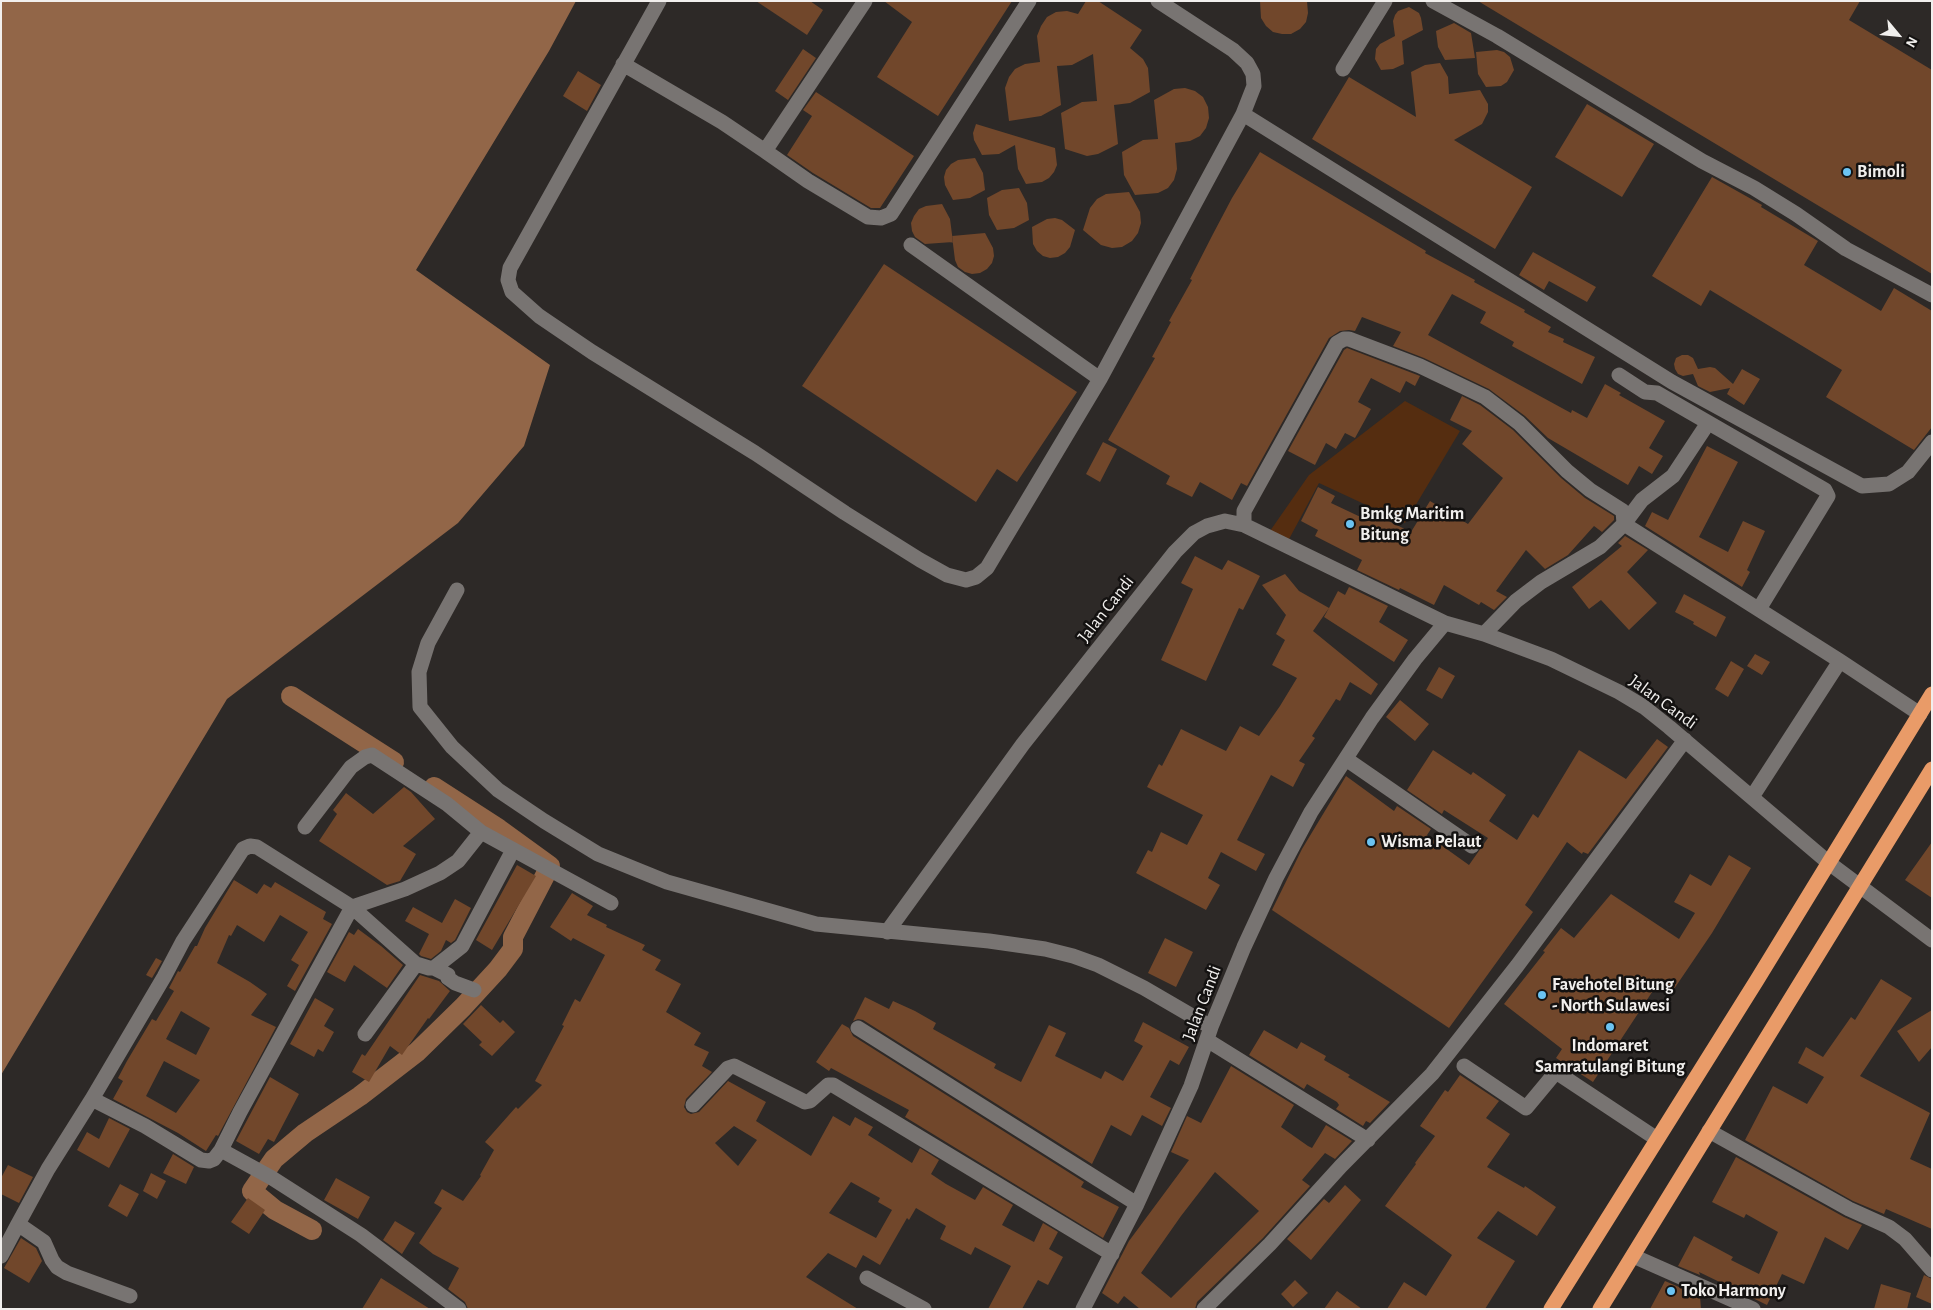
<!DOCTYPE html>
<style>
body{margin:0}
#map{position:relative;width:1933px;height:1310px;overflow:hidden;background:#2d2927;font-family:"Alegreya Sans",sans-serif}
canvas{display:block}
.frame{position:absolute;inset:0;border:2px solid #f1efed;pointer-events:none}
.north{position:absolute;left:1873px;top:10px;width:50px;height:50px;-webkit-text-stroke:4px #141211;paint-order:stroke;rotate:118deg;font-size:14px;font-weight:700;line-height:20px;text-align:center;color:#f1efed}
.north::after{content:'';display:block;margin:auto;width:18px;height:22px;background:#f1efed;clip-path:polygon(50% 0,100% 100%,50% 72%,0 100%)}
</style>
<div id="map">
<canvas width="1933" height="1310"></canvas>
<div class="frame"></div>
<div class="north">N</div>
</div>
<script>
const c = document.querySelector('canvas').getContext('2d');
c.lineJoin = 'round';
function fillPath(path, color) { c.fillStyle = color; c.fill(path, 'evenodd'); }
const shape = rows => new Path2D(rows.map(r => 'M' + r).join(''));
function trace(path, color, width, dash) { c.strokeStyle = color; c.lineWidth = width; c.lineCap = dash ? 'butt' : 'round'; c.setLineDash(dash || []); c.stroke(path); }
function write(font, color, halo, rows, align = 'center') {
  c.font = font + ' "Alegreya Sans",sans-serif'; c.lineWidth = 5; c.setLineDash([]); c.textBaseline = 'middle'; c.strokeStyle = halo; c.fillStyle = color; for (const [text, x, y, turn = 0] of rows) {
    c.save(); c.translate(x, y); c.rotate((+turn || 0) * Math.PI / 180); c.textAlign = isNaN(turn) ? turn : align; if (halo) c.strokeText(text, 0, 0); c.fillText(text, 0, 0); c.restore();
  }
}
const green = shape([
 [1405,401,1460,431,1405,523,1319,483,1288,541,1270,531,1309,475]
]);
const water = shape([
 [1,1,576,1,549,51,416,270,550,365,524,446,458,523,227,699,1,1075]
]);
const canal = shape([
 [291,696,394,762],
 [312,1230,275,1210,252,1191,274,1159,305,1133,360,1096,417,1052,463,1007,498,969,513,949,513,937,550,866,499,829,434,787]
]);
const building = shape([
 [756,1,810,1,823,10,807,35],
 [884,1,1012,1,938,116,877,77,912,22],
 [1086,1,1098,1,1142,30,1130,48,1143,59,1148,68,1150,92,1130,103,1114,105,1118,144,1098,154,1087,156,1065,149,1061,113,1082,102,1097,101,1093,54,1072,65,1057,66,1061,105,1041,116,1009,121,1005,88,1009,77,1015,69,1025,64,1040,62,1037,36,1041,26,1047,17,1056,12,1067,11,1078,14],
 [1260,1,1307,1,1308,13,1306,22,1300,29,1291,34,1282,34,1273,32,1266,26,1261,18],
 [1478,1,1860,1,1849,20,1932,70,1932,274],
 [1409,7,1419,13,1421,18,1423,30,1402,41,1404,64,1393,69,1381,70,1375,59,1376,49,1380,44,1395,36,1393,21,1395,15,1398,11],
 [1454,23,1471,33,1475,58,1445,60,1438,47,1436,31],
 [803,49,816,58,788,100,775,91],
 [1497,50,1504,52,1510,57,1514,70,1507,82,1501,86,1486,87,1478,74,1476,52],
 [1440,63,1448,77,1449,94,1480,90,1488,104,1488,112,1482,124,1454,140,1532,187,1495,249,1312,139,1349,77,1416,117,1411,72,1425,65],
 [578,71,601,85,587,111,563,96],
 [1185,88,1195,91,1203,97,1208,107,1209,118,1206,128,1200,136,1190,141,1175,143,1177,169,1174,180,1168,188,1158,193,1135,195,1124,175,1122,152,1143,140,1158,139,1154,100,1174,89],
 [816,92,914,156,880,208,871,208,813,173,787,155,812,116,803,110],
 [1587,104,1654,144,1622,197,1555,157],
 [976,124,1055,148,1057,165,1054,172,1049,178,1042,182,1026,184,1018,169,1015,145,999,154,982,155,974,140,973,133],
 [1260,152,1426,251,1425,253,1475,280,1474,282,1525,310,1524,312,1551,327,1548,332,1564,339,1563,342,1595,357,1582,384,1512,346,1514,342,1480,323,1486,312,1452,294,1428,335,1571,413,1572,410,1587,418,1605,384,1621,393,1619,395,1665,421,1649,448,1663,456,1652,474,1639,466,1628,485,1548,438,1525,416,1489,389,1424,358,1393,346,1401,332,1362,317,1355,331,1349,330,1340,331,1329,338,1247,486,1241,483,1232,500,1200,482,1192,497,1166,484,1170,476,1108,440,1155,358,1152,357,1171,322,1169,321,1192,280,1190,279,1213,234,1232,198],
 [975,158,983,173,985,190,970,198,953,200,945,185,944,177,946,170,951,164,958,160],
 [1712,177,1762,205,1761,207,1818,241,1804,265,1881,311,1894,288,1932,311,1932,427,1914,450,1826,397,1842,370,1710,290,1701,306,1652,276],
 [1019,188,1027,203,1029,220,1014,228,997,230,989,215,987,198,1002,190],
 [1129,192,1140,212,1141,223,1138,233,1132,241,1122,247,1112,248,1101,245,1083,230,1090,208,1097,199,1106,194],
 [942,204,950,219,953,242,925,244,915,237,912,231,911,223,914,216,919,209,926,206],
 [1055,218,1062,220,1075,230,1070,247,1065,253,1058,257,1050,258,1043,256,1037,251,1033,244,1032,227,1047,219],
 [985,233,993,248,994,256,992,263,987,269,980,273,972,274,965,272,958,267,955,260,952,236],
 [1533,252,1596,287,1587,302,1549,281,1544,290,1519,275],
 [884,264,1077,392,1017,482,997,469,976,502,802,386],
 [1347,348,1420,376,1415,386,1406,381,1400,393,1371,378,1358,402,1371,409,1355,438,1345,433,1336,449,1326,443,1315,465,1288,451,1344,350],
 [1682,355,1688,355,1693,358,1698,369,1710,367,1715,368,1733,384,1742,369,1760,379,1744,405,1727,394,1730,388,1710,392,1698,386,1693,374,1683,376,1678,374,1675,369,1674,364,1676,358],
 [1462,396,1480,405,1513,430,1561,478,1585,498,1614,516,1614,520,1602,532,1594,526,1568,555,1545,569,1526,550,1496,591,1507,597,1494,610,1481,602,1479,605,1444,585,1434,605,1400,588,1399,590,1357,570,1362,560,1315,536,1318,530,1301,521,1318,487,1335,496,1331,503,1369,521,1372,513,1411,532,1430,501,1468,524,1503,478,1462,444,1472,431,1450,420],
 [1103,442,1117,449,1100,482,1086,474],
 [1707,446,1738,462,1699,537,1728,552,1743,521,1765,531,1747,570,1750,572,1742,587,1645,526,1652,512,1668,520],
 [1625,536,1648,550,1627,572,1657,603,1629,630,1601,600,1589,609,1572,587,1622,546,1618,543],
 [1195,556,1222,570,1228,560,1260,576,1243,610,1239,608,1206,681,1161,660,1193,589,1181,583],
 [1285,574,1299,591,1329,608,1338,591,1345,595,1349,587,1388,606,1379,622,1408,640,1394,662,1324,617,1329,608,1313,631,1378,684,1371,695,1350,682,1340,701,1336,699,1312,736,1315,738,1299,761,1305,764,1293,787,1271,775,1237,840,1265,854,1256,871,1221,852,1208,878,1220,885,1206,910,1136,873,1148,850,1152,852,1161,832,1187,845,1203,815,1147,787,1159,764,1162,766,1181,729,1226,751,1240,726,1259,736,1280,706,1297,678,1272,665,1285,640,1276,634,1286,615,1262,585],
 [1684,594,1726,617,1716,637,1693,624,1694,622,1675,612],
 [1755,654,1770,662,1762,675,1747,666],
 [1731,661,1744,669,1728,697,1715,689],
 [1439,667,1455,676,1442,699,1426,690],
 [1400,700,1429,724,1415,741,1386,717],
 [1657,739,1668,747,1588,854,1583,852,1582,854,1567,842,1525,905,1533,912,1449,1028,1272,910,1302,849,1346,776,1394,811,1397,806,1431,829,1427,835,1469,865,1488,838,1444,810,1442,814,1407,790,1433,750,1471,775,1473,772,1506,795,1489,821,1517,840,1533,814,1538,818,1579,750,1626,779],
 [404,787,411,792,435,819,403,846,416,854,400,881,387,885,319,841,337,814,333,810,346,793,373,814],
 [1932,842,1932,898,1905,880],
 [1729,855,1751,868,1712,933,1674,989,1660,980,1593,1082,1556,1058,1562,1049,1504,1004,1545,952,1543,951,1561,928,1574,938,1611,894,1679,939,1695,913,1674,902,1690,874,1711,886],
 [517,865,536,876,492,950,476,940],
 [234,880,257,894,264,884,271,888,275,882,326,912,323,919,332,924,295,991,287,986,299,965,291,960,308,932,280,915,264,942,237,925,231,936,229,935,217,963,250,982,267,994,251,1015,276,1027,218,1136,216,1135,206,1151,178,1133,113,1099,123,1081,118,1078,127,1061,152,1019,156,1021,174,991,169,988,178,971,180,972,195,946,197,946,205,928],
 [181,1011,210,1028,196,1055,166,1039],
 [164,1061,200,1080,176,1113,146,1096],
 [572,893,593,906,587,915,607,925,606,927,645,945,642,950,661,960,655,970,681,984,666,1012,701,1033,694,1045,709,1052,702,1066,712,1072,686,1099,684,1107,687,1112,691,1114,699,1112,728,1081,766,1102,756,1121,811,1156,833,1116,850,1126,855,1117,873,1127,868,1135,912,1163,920,1148,939,1160,931,1174,946,1184,975,1200,983,1187,1013,1205,1002,1225,1034,1242,1043,1223,1058,1232,1049,1249,1063,1257,1048,1285,1038,1280,1022,1309,988,1309,1011,1266,975,1247,971,1255,940,1239,946,1226,916,1208,909,1220,907,1218,880,1265,863,1255,856,1268,828,1253,806,1277,858,1309,468,1309,465,1302,448,1289,459,1268,433,1254,419,1243,442,1208,434,1203,442,1189,463,1201,481,1176,480,1175,494,1150,485,1142,516,1107,518,1109,542,1085,535,1081,564,1026,562,1025,575,999,580,1002,605,955,573,938,571,941,550,927],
 [734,1126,757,1140,738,1166,715,1143],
 [851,1182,880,1198,878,1202,892,1210,876,1238,829,1213],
 [455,899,471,908,455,940,451,943,446,940,441,951,431,959,421,956,419,954,429,934,405,921,413,907,442,923],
 [358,929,381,946,403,965,387,988,354,965,345,982,327,972,349,932,354,935],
 [1165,938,1193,952,1176,987,1148,973],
 [156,958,162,961,152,978,146,975],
 [420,975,439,981,450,991,429,1019,428,1018,402,1055,390,1046,369,1082,352,1072,362,1054,365,1056],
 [1881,979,1912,998,1860,1076,1930,1113,1910,1159,1932,1169,1932,1229,1886,1209,1884,1214,1853,1201,1745,1140,1773,1086,1807,1104,1824,1077,1798,1063,1806,1047,1823,1057,1851,1017,1855,1020],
 [865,997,889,1009,893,1001,915,1011,936,1023,933,1029,996,1064,994,1068,1021,1082,1049,1025,1066,1033,1055,1056,1101,1079,1105,1071,1123,1081,1143,1046,1134,1041,1143,1022,1189,1047,1179,1065,1170,1060,1150,1097,1171,1108,1162,1126,1142,1115,1131,1136,1111,1125,1092,1164,863,1020,858,1019,853,1021],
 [315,998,334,1009,324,1026,334,1032,323,1052,318,1049,314,1057,290,1044],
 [481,1005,500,1023,503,1020,515,1032,492,1056,479,1045,482,1042,463,1024],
 [1932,1010,1932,1047,1919,1062,1897,1031],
 [842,1024,849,1028,853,1036,1084,1182,1081,1187,1119,1207,1103,1238,905,1117,909,1110,831,1068,829,1071,816,1062],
 [1264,1030,1297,1049,1301,1042,1326,1056,1324,1060,1350,1075,1348,1077,1390,1102,1370,1123,1366,1121,1363,1126,1336,1109,1339,1105,1337,1102,1307,1084,1304,1089,1249,1055],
 [1231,1066,1294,1105,1281,1127,1308,1146,1312,1148,1326,1125,1352,1141,1335,1159,1325,1153,1302,1180,1310,1186,1263,1238,1197,1302,1195,1309,1140,1309,1124,1296,1118,1304,1102,1293,1129,1241,1189,1160,1171,1152,1187,1116,1201,1123],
 [1215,1172,1259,1211,1171,1298,1141,1273,1181,1216],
 [1460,1075,1499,1101,1486,1118,1510,1134,1487,1167,1524,1188,1525,1186,1556,1207,1537,1236,1498,1211,1477,1238,1515,1261,1485,1309,1387,1309,1404,1282,1426,1296,1452,1255,1385,1206,1416,1164,1415,1163,1435,1136,1420,1126,1445,1090,1448,1092],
 [270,1077,299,1094,274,1142,268,1139,259,1154,236,1141],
 [109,1118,130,1129,109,1168,77,1150,87,1132,99,1139],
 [173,1154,194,1167,186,1184,163,1173],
 [1736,1157,1844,1217,1862,1225,1848,1250,1825,1237,1804,1284,1782,1274,1767,1305,1699,1272,1700,1275,1678,1266,1694,1236,1733,1257,1731,1260,1759,1274,1778,1232,1746,1214,1744,1218,1712,1202],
 [8,1165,33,1177,19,1203,1,1194,1,1178],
 [151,1173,166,1181,157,1199,143,1191],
 [336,1178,370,1197,358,1219,324,1200],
 [120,1184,139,1194,127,1217,108,1206],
 [1345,1185,1361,1200,1311,1260,1287,1239,1324,1199,1329,1203],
 [248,1198,265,1210,249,1234,231,1222],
 [395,1221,415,1233,402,1254,383,1240],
 [21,1238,36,1248,42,1261,29,1283,4,1268],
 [1924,1275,1932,1279,1932,1304,1916,1297],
 [381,1278,430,1309,362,1309],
 [1295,1280,1308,1293,1293,1307,1281,1294],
 [1665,1281,1700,1296,1701,1309,1650,1309],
 [1881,1284,1911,1293,1907,1309,1874,1309],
 [1337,1291,1362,1309,1324,1309]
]);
const minor = shape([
 [659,1,510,268,508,280,512,292,539,316,592,352,755,453,845,513,920,560,947,575,966,580,976,577,987,568,1100,379,1243,114,1254,86,1253,74,1247,63,1233,50,1158,1],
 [1433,1,1497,36,1702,161,1754,188,1796,214,1846,249,1932,295],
 [623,64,722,122,765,151,865,1],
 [1343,69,1385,1],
 [1243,114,1672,382,1862,486,1889,484,1908,472,1932,442],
 [765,151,808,181,868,217,881,218,891,214,1029,1],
 [911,245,1100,379],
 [1619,375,1645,392,1657,393,1825,490,1828,496,1759,609],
 [1244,525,1244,511,1337,343,1344,339,1349,339,1420,366,1485,397,1519,423,1567,471,1590,490,1623,511,1624,524,1840,661,1920,714],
 [457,590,428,643,419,672,420,707,452,747,498,790,544,821,598,854,667,882,816,924,989,941,1045,949,1073,956,1098,965,1144,988,1211,1027],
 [1484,634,1516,601,1541,582,1600,547,1624,524,1642,500,1673,476,1708,423],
 [1346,759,1472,846],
 [1752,797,1840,661],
 [305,827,351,767,365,757,372,755,447,804,481,832],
 [887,932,1023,744,1175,552,1194,533,1207,526,1225,521,1244,525,1445,623,1484,634,1551,659,1619,692,1644,707,1669,727,1829,863,1932,940],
 [434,968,448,975,448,978,455,983,474,990],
 [858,1028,1137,1204],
 [365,1034,416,964],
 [1207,1040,1368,1140],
 [1464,1066,1526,1108,1556,1072,1657,1139],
 [92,1099,164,977,183,941,243,849,250,846,257,847,352,907,416,964,429,968,434,968,462,946,513,850],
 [693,1105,728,1068,734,1066,805,1102,810,1101,828,1085,833,1085,1112,1254],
 [1709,1131,1849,1209,1889,1227,1905,1239,1932,1270],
 [1,1256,18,1224],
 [1633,1256,1753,1309],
 [867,1278,924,1309],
 [130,1296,67,1273,57,1267,52,1260,44,1242,18,1224,48,1169,92,1099,145,1126,201,1160,209,1161,214,1159,221,1150],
 [459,1309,361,1235,272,1178,221,1150,240,1112,352,907,405,889,440,873,458,861,481,832,611,903],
 [1083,1309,1137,1204,1191,1086,1211,1027,1244,947,1276,878,1311,812,1372,718,1415,659,1445,623],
 [1204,1309,1270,1244,1341,1166,1432,1074,1517,966,1685,740]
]);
const highway = shape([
 [1551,1309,1757,980,1932,694],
 [1600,1309,1932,769]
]);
const markers = [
 [1847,172,5,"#6bc3f2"],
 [1350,524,5,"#6bc3f2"],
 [1371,842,5,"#6bc3f2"],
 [1542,995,5,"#6bc3f2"],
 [1610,1027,5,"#6bc3f2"],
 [1671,1291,5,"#6bc3f2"]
];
const poiNames = [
 ["Bimoli",1857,172],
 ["Bmkg Maritim",1360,514],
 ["Bitung",1360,535],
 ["Wisma Pelaut",1381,842],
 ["Favehotel Bitung",1552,985],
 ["- North Sulawesi",1552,1006],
 ["Indomaret",1610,1046,"center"],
 ["Samratulangi Bitung",1610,1067,"center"],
 ["Toko Harmony",1681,1291]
];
const streetNames = [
 ["Jalan Candi",1106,609,-52],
 ["Jalan Candi",1663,702,36],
 ["Jalan Candi",1202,1003,-69]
];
fillPath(green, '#552d10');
fillPath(water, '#926648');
trace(canal, '#926648', 20);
fillPath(building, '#71472b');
trace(minor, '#787472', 15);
trace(highway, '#e99b68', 15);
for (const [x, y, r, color] of markers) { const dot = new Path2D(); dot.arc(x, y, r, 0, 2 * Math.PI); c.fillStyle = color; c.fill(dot); trace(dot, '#141211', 2); }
write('bold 18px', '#f1efed', '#141211', poiNames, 'left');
write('18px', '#f1efed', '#141211', streetNames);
</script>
